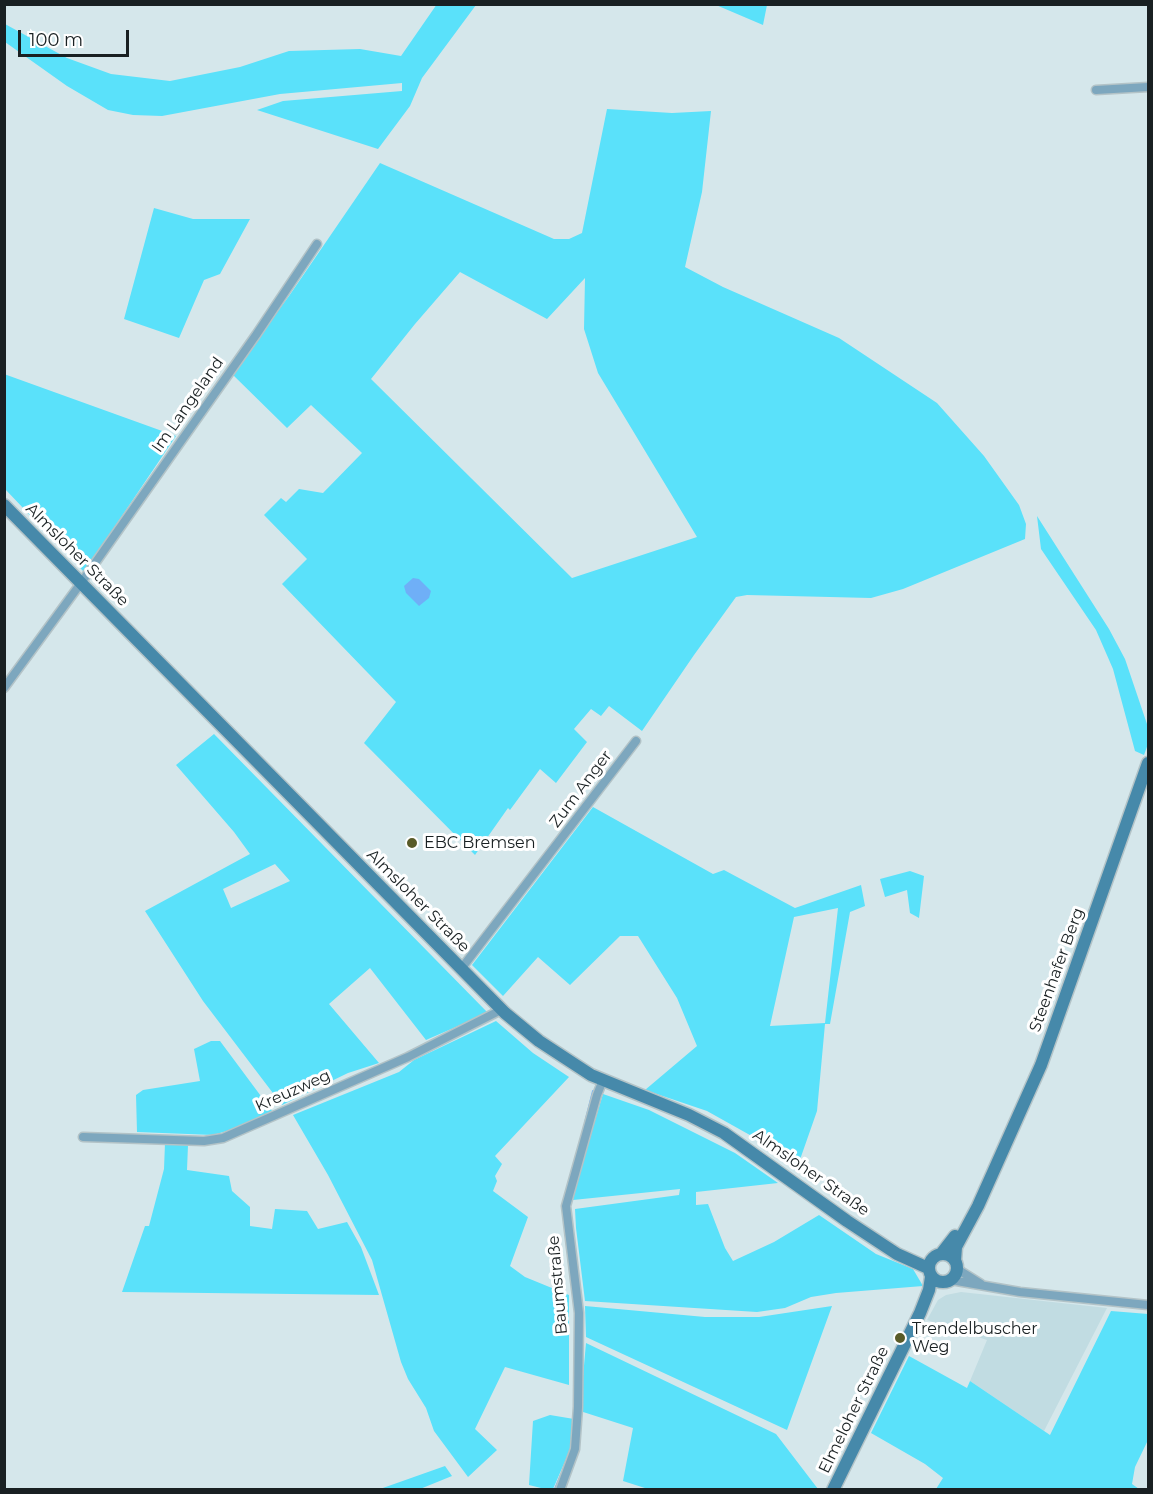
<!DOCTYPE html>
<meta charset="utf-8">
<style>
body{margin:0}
#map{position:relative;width:1153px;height:1494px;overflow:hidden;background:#d5e7eb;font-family:Montserrat,sans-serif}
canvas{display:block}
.frame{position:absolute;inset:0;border:6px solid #192022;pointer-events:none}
.scale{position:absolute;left:18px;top:30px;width:111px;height:27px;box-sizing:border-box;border:3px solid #192022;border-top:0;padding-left:8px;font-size:18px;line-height:21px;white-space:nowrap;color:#192022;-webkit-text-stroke:4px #fff;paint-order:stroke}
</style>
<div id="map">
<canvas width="1153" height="1494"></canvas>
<div class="frame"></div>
<div class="scale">100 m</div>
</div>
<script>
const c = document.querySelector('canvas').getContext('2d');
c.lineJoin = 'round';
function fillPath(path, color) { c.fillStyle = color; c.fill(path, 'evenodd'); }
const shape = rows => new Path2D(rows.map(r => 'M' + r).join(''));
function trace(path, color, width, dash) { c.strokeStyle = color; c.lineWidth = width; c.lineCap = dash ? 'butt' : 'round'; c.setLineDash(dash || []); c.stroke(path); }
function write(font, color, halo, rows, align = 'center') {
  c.font = font + ' Montserrat,sans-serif'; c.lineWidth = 6; c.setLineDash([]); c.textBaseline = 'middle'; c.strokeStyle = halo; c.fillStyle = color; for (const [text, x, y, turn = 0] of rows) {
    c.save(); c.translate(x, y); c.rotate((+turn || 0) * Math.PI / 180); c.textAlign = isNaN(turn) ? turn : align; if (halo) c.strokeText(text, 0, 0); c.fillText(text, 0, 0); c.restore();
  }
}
const built = shape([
 [961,1292,1107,1308,1044,1431,970,1381,987,1340,927,1320,938,1300,946,1295]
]);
const green = shape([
 [437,4,476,5,422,78,410,106,378,149,257,110,283,101,402,91,402,83,280,94,162,116,133,115,108,110,67,86,5,42,5,24,67,58,111,74,170,81,240,67,289,51,360,49,401,56],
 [716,5,767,5,763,25],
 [607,109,672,113,711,111,702,192,685,267,723,287,839,338,937,403,984,456,1019,505,1026,524,1025,539,903,589,871,598,747,595,736,597,694,655,642,731,609,706,601,716,591,709,574,729,587,742,556,783,540,769,510,810,508,808,475,855,364,743,396,702,282,584,307,559,264,515,281,498,286,502,299,489,323,493,362,453,311,405,287,428,232,374,289,296,380,163,554,239,569,239,582,233],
 [460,272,547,319,585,278,584,329,598,373,697,537,572,578,371,379,415,324],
 [154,208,193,219,250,219,220,274,204,280,179,338,124,319],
 [4,374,176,436,84,572,5,489],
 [1037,516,1109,629,1125,659,1148,727,1148,744,1144,755,1135,751,1113,669,1096,630,1041,549],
 [214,734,488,1013,426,1040,370,968,329,1004,379,1063,348,1073,282,1105,203,1001,145,911,250,854,234,832,176,765],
 [275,864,290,881,231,908,223,889],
 [593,807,713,874,724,870,795,908,861,885,865,906,850,912,830,1024,825,1024,817,1111,796,1171,757,1139,707,1111,645,1090,697,1046,677,998,638,936,620,936,570,985,538,957,503,996,472,965],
 [838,908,825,1023,770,1026,794,917],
 [910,871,924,876,919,918,910,913,907,890,885,897,880,879],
 [496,1021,533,1053,569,1077,495,1156,502,1164,495,1176,497,1181,493,1191,528,1217,510,1266,525,1277,569,1295,569,1385,505,1367,475,1429,497,1450,468,1477,434,1431,426,1408,408,1379,401,1362,372,1260,328,1175,293,1115,399,1072,414,1060],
 [211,1041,220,1041,272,1111,230,1130,213,1135,137,1132,136,1095,143,1090,200,1081,194,1049],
 [603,1094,649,1110,735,1153,778,1183,696,1192,696,1205,708,1204,725,1248,733,1261,774,1242,819,1215,876,1254,913,1269,923,1286,836,1293,811,1297,785,1308,757,1312,585,1301,576,1228,575,1209,679,1195,680,1189,573,1200,577,1180],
 [165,1143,188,1145,187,1170,229,1176,232,1191,250,1207,250,1226,272,1229,275,1209,307,1211,318,1229,347,1222,361,1247,379,1295,122,1292,145,1226,149,1226,164,1169],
 [585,1306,705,1317,759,1317,832,1306,787,1430,586,1337],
 [1111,1311,1148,1314,1148,1440,1135,1467,1132,1484,1139,1489,936,1489,943,1478,925,1464,871,1433,909,1356,967,1388,970,1381,1050,1435],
 [586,1343,776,1434,818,1489,648,1489,623,1481,633,1428,580,1411],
 [550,1415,574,1419,572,1444,566,1459,553,1489,545,1489,529,1485,533,1421],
 [445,1466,452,1476,420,1489,380,1489]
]);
const water = shape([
 [413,578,419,579,431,591,429,598,419,606,406,593,404,586]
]);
const stream = shape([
 [585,1123,593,1091],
 [555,1489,561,1475]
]);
const street = shape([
 [1096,90,1148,87],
 [4,688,81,583,256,335,317,244],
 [461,969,636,741],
 [83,1137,204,1141,223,1138,408,1057,501,1010],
 [957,1269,981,1284],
 [951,1280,1020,1292,1148,1305],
 [560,1490,575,1449,578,1407,579,1313,566,1206,597,1095,603,1080]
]);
const secondary = shape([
 [4,505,505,1013,539,1041,591,1075,689,1115,724,1133,847,1221,897,1254,928,1268],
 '929 1268a14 14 0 1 1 28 0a14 14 0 1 1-28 0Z',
 [941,1254,955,1236],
 [955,1261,956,1247,978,1206,1041,1065,1148,763],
 [833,1490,920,1313,929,1290,931,1277]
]);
const markers = [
 [412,843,6,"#595b28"],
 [900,1338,6,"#595b28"]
];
const streetNames = [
 ["Im Langeland",188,405,-55],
 ["Almsloher Straße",77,555,45],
 ["Zum Anger",581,789,-53],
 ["Almsloher Straße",418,901,45],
 ["Steenhafer Berg",1057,970,-70],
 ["Kreuzweg",293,1091,-24],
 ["Almsloher Straße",811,1173,35],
 ["Baumstraße",558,1285,-95],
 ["Elmeloher Straße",854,1410,-64]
];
const poiNames = [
 ["EBC Bremsen",424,843],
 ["Trendelbuscher",912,1329],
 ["Weg",912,1347]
];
fillPath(built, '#c1dce2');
fillPath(green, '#5ae1fa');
fillPath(water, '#6faff7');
trace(stream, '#6faff7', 2);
trace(street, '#b3c3c7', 11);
trace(secondary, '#b3c3c7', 15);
trace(street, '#7da7be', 8);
trace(secondary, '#4689aa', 12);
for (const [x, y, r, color] of markers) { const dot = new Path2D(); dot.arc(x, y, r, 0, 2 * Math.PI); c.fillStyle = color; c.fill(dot); trace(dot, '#fff', 2); }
write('16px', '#192022', '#fff', streetNames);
write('16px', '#192022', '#fff', poiNames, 'left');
</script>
